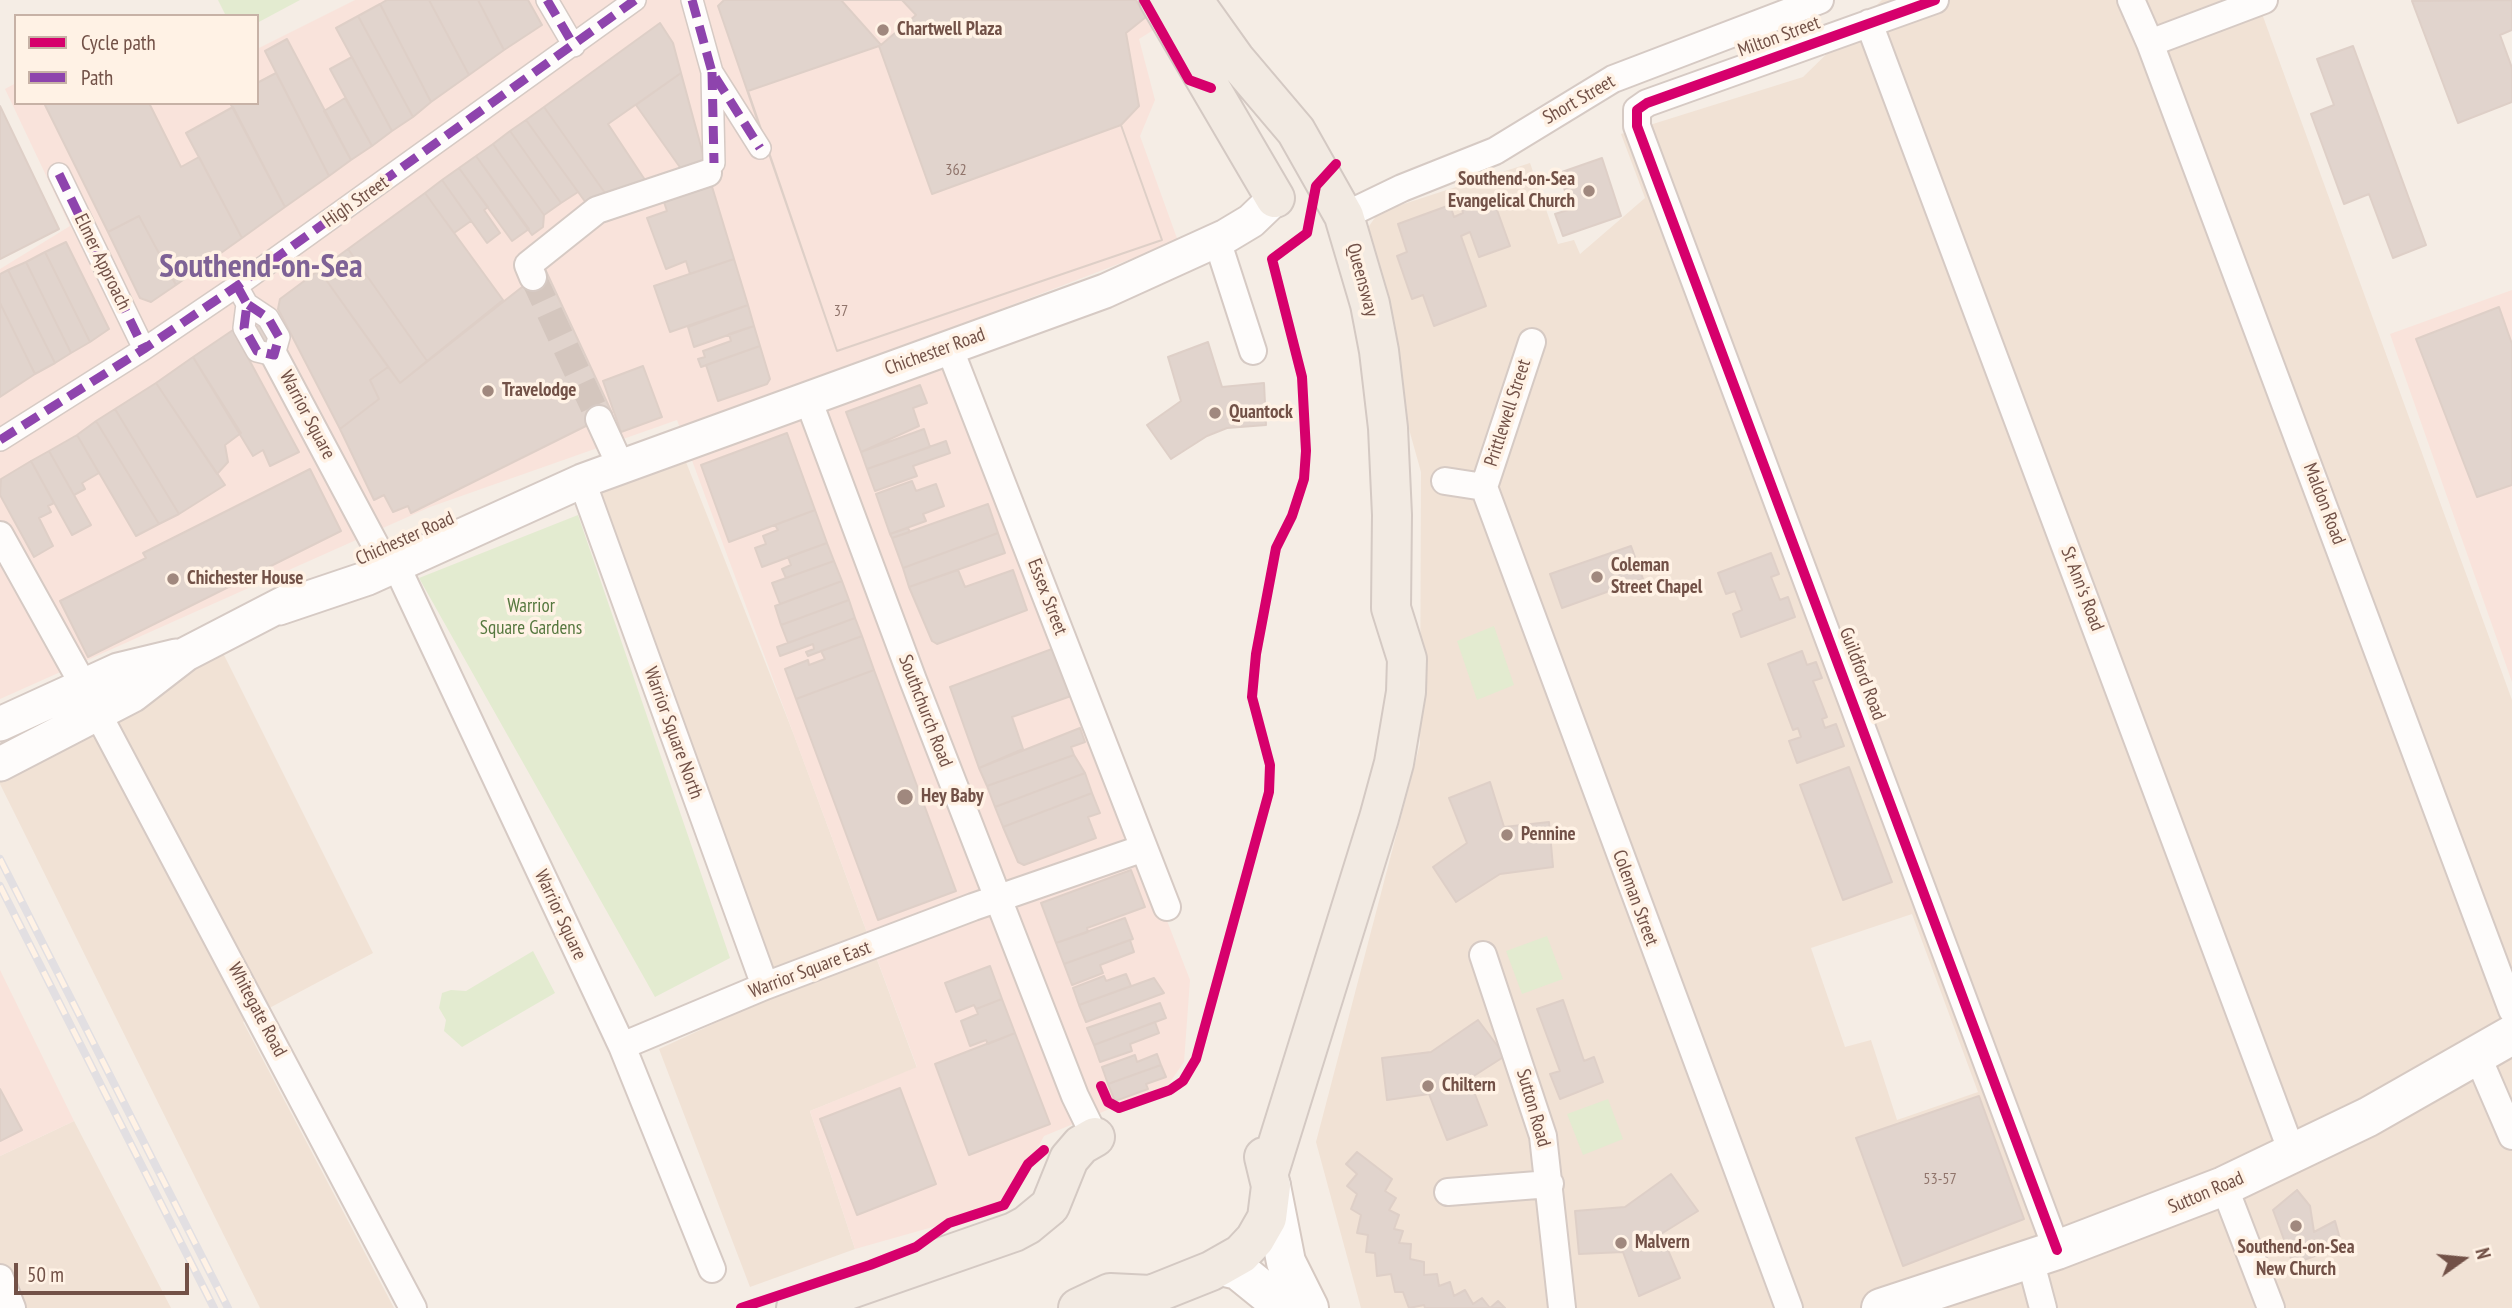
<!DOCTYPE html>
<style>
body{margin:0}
#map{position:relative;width:2512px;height:1308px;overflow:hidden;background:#f5ede5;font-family:"PT Sans Narrow",sans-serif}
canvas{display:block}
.legend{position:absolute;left:14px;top:14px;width:245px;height:91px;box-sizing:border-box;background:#fff2e5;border:2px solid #c7b2a6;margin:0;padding:9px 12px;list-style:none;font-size:21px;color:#725147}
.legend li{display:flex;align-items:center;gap:14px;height:35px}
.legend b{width:35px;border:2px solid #c7b2a6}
.north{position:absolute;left:2428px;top:1224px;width:70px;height:70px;-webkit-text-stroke:5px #fff2e5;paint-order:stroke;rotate:75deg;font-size:19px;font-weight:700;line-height:28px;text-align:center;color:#725147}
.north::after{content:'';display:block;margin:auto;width:24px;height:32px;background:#725147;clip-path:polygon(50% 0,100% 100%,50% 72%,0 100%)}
.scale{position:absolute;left:14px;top:1263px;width:175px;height:32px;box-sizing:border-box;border:4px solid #725147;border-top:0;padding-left:9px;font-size:21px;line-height:24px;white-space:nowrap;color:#725147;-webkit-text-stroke:5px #fff2e5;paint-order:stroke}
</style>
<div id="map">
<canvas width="2512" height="1308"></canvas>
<ul class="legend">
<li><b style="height:9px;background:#d6006c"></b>Cycle path</li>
<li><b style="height:9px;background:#8e44ad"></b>Path</li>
</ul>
<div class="north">N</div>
<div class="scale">50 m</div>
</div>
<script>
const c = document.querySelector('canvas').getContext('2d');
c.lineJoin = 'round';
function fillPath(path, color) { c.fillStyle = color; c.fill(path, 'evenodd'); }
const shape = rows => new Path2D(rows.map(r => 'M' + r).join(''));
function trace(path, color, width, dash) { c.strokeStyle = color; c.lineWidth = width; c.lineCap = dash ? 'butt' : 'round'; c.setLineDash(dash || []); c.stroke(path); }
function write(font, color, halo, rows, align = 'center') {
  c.font = font + ' "PT Sans Narrow",sans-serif'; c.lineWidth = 7; c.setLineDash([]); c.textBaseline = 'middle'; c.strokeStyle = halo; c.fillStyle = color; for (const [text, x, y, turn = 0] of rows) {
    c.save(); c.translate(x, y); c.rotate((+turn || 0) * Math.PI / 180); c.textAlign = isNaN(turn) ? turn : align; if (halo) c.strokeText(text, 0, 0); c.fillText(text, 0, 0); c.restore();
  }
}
const residential = shape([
 [1882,0,2257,0,2512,700,2512,1308,1361,1308,1316,1142,1420,744,1421,472,1357,243,1379,212,1530,163,1558,244,1574,240,1580,254,1645,198,1621,134,1803,77],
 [1631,546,1643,580,1562,607,1551,574],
 [1912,914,1978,1092,1897,1120,1871,1040,1845,1047,1811,948],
 [1978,1096,2024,1219,1903,1266,1856,1138],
 [2297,1190,2310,1206,2314,1232,2335,1221,2342,1246,2294,1264,2273,1210],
 [684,457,794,735,917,1068,810,1111,855,1249,750,1287,659,1049,774,996,596,492],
 [222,651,373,953,243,1022,394,1308,260,1308,0,784,0,761],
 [74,1121,171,1308,0,1308,0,1156]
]);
const commercial = shape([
 [355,0,1137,0,1155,29,1139,39,1155,100,1140,136,1178,241,939,333,1190,980,1184,1062,1168,1085,1044,1136,1007,1206,855,1249,810,1111,917,1067,677,420,430,507,0,699,0,269,70,226,5,89,16,83,16,103,257,103,257,49],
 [2512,290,2512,682,2390,334],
 [0,970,74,1121,0,1156]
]);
const green = shape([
 [218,0,300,0,257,23,257,16,226,16],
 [578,515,730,958,655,997,419,578],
 [1494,626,1514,685,1477,700,1457,641],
 [1547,936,1563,979,1522,994,1506,951],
 [533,951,555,993,462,1047,444,1031,446,1020,439,1008,442,993,451,990,466,991],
 [1608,1099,1623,1139,1583,1155,1567,1114]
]);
const building = shape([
 [387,0,429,0,469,75,431,102,380,4,387,0],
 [429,0,478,0,504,50,469,75,429,0],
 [478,0,528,0,542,25,504,50,478,0],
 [724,0,1136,0,1146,17,1126,33,1139,106,1121,125,1162,240,837,351,718,6,724,0],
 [841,0,902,0,916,15,881,45,841,0],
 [2512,0,2512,30,2500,35,2512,68,2512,102,2458,123,2412,1,2512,0],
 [380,4,431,102,413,117,358,16,380,4],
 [358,16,413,117,392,131,336,28,358,16],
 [660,23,673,43,681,73,608,124,649,186,610,200,544,107,660,23],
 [287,39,351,160,329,176,265,51,287,39],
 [879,46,932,194,1121,125,1162,240,837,351,748,91,879,46],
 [2353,46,2426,245,2393,258,2369,194,2344,204,2311,114,2334,105,2317,59,2353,46],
 [352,57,392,131,372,146,330,69,352,57],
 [276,73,329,176,285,207,230,103,257,103,257,83,276,73],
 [681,73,706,165,684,173,636,105,681,73],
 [345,98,372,146,351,160,324,111,345,98],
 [44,103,149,103,181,167,199,157,242,238,176,285,139,216,108,232,44,103],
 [0,106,59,229,0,259,0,106],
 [233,107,285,207,242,238,186,133,233,107],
 [544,107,610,200,589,207,526,120,544,107],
 [526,120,578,192,561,203,510,131,526,120],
 [510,131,561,203,544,215,493,144,510,131],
 [493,144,544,215,543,227,532,235,476,156,493,144],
 [476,156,529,229,512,241,459,168,476,156],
 [1602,158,1621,216,1563,236,1555,214,1571,209,1559,173,1602,158],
 [459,168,488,207,484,210,500,233,487,243,442,180,459,168],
 [442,180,471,221,454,233,425,193,442,180],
 [710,180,734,259,690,274,686,261,666,269,647,218,667,211,662,196,710,180],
 [425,193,503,300,427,361,348,249,425,193],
 [1493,199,1510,246,1479,257,1470,232,1461,236,1486,306,1434,326,1423,295,1412,299,1397,256,1407,252,1398,224,1450,205,1454,217,1463,213,1462,209,1493,199],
 [139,216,176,285,151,302,140,298,108,232,139,216],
 [66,242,109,329,90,342,45,252,66,242],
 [348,249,427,361,400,383,319,270,348,249],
 [45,252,90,342,71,353,26,262,45,252],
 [734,259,748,305,670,332,654,286,734,259],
 [26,262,71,353,55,363,8,270,26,262],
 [545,269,612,413,411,513,408,506,393,512,384,495,374,500,340,429,379,399,370,380,388,367,400,383,545,269],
 [8,270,55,363,35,374,0,303,0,274,8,270],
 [319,270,388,367,370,380,379,399,340,429,278,309,280,299,319,270],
 [0,303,35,374,0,397,0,303],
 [748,305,754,326,694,347,688,327,748,305],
 [2499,307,2512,344,2512,485,2477,497,2416,339,2499,307],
 [265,322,275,340,262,348,251,330,265,322],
 [754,326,760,346,701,367,698,359,705,357,703,351,731,341,729,334,754,326],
 [233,330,299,452,270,466,263,450,253,456,193,357,233,330],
 [1208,342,1222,387,1264,383,1266,425,1227,428,1207,436,1171,459,1147,425,1181,401,1168,357,1208,342],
 [760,346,770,379,767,384,718,401,706,365,760,346],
 [193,357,241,433,225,445,228,462,217,474,156,383,193,357],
 [643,366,662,417,621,432,603,381,643,366],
 [156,383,225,485,179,514,115,409,156,383],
 [920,385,927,403,913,408,919,426,861,452,846,412,920,385],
 [115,409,179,514,159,524,96,421,115,409],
 [96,421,159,524,136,536,77,435,96,421],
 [924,429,930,447,867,469,861,452,924,429],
 [787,433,815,510,729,542,701,465,787,433],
 [77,435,99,473,82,483,85,489,74,495,49,451,77,435],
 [946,441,950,453,913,466,917,476,875,491,867,469,946,441],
 [49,451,91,525,72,535,31,461,49,451],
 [31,461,54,503,48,506,51,512,39,518,53,546,34,557,0,495,1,479,31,461],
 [310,469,341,531,88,657,60,601,146,558,143,553,310,469],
 [912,481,916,491,936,484,944,506,923,514,926,521,890,534,876,494,912,481],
 [988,504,998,533,903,568,892,538,988,504],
 [815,510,827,543,762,567,755,548,766,544,763,536,778,530,775,525,815,510],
 [908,528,910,532,892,538,890,534,908,528],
 [998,533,1005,553,909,587,903,568,998,533],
 [827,543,834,561,786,578,782,569,791,565,788,557,827,543],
 [1631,546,1643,579,1562,608,1550,574,1631,546],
 [1771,553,1779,574,1771,577,1780,600,1788,597,1795,617,1741,637,1733,614,1742,610,1735,591,1726,594,1718,573,1771,553],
 [834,561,842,581,780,604,772,583,834,561],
 [958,570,965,587,1013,570,1027,610,937,644,932,641,909,587,958,570],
 [842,581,849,600,781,625,775,606,842,581],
 [849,600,855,618,788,643,781,625,849,600],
 [855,618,862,636,808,656,806,652,814,649,813,644,780,656,777,647,855,618],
 [862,636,874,670,796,699,785,669,808,660,809,665,825,659,821,651,862,636],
 [1052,649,1071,696,1012,717,1023,749,979,768,950,687,1052,649],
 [1802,651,1807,665,1816,662,1822,678,1813,681,1827,717,1822,719,1825,728,1836,724,1844,746,1797,763,1789,741,1801,737,1798,728,1793,730,1768,664,1802,651],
 [874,670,956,891,878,920,796,699,874,670],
 [1080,728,1085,742,1071,747,1074,755,987,786,979,768,1080,728],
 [1074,755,1085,773,995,807,987,786,1074,755],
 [1849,767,1892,882,1843,900,1800,785,1849,767],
 [1085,773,1092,793,1003,827,995,807,1085,773],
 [1490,782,1504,827,1549,822,1553,867,1500,874,1456,902,1433,867,1467,843,1449,798,1490,782],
 [1092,793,1100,813,1088,817,1096,838,1024,865,1018,862,1003,827,1092,793],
 [1131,870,1145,907,1087,928,1088,932,1056,943,1041,903,1131,870],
 [1125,918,1133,939,1064,964,1056,943,1125,918],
 [1130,940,1134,952,1100,965,1103,973,1072,985,1064,964,1130,940],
 [990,966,1002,999,976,1009,974,1005,956,1012,945,983,990,966],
 [1126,974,1131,986,1079,1005,1073,988,1104,976,1106,981,1126,974],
 [1154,978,1164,993,1086,1022,1079,1005,1154,978],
 [1002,999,1015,1033,988,1044,986,1040,970,1046,961,1021,978,1014,976,1009,1002,999],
 [1563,1000,1584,1061,1594,1057,1603,1082,1560,1099,1550,1074,1560,1071,1537,1009,1563,1000],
 [1160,1003,1166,1018,1094,1045,1087,1028,1160,1003],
 [1478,1020,1505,1056,1469,1079,1487,1125,1447,1140,1429,1094,1387,1100,1382,1058,1431,1052,1478,1020],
 [1155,1022,1159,1033,1130,1044,1132,1051,1100,1062,1094,1045,1155,1022],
 [1015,1033,1050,1124,969,1155,935,1064,1015,1033],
 [1157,1054,1161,1065,1108,1084,1102,1067,1135,1055,1137,1062,1157,1054],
 [1161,1065,1166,1077,1146,1084,1148,1089,1115,1101,1108,1084,1161,1065],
 [900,1088,936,1184,857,1215,820,1119,900,1088],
 [0,1089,22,1130,0,1141,0,1089],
 [1979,1096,2024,1219,1903,1266,1856,1138,1979,1096],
 [1357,1152,1392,1179,1385,1191,1396,1198,1389,1210,1399,1215,1394,1229,1403,1231,1399,1243,1411,1244,1410,1259,1424,1262,1424,1275,1437,1274,1439,1286,1450,1282,1454,1296,1465,1290,1473,1304,1482,1298,1490,1308,1498,1301,1505,1308,1425,1308,1424,1305,1409,1308,1403,1292,1395,1292,1391,1274,1377,1276,1375,1253,1366,1252,1368,1235,1357,1233,1361,1215,1351,1209,1357,1194,1347,1186,1357,1174,1346,1164,1357,1152],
 [1671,1174,1698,1211,1661,1234,1680,1278,1639,1296,1623,1252,1579,1254,1575,1211,1625,1207,1671,1174],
 [2297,1190,2310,1206,2314,1232,2335,1221,2342,1246,2293,1264,2273,1210,2297,1190]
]);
const minorTunnel = shape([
 [533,277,599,419]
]);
const pedestrian = shape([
 [547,0,574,46],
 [692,0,712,72,760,148],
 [712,74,714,163],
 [59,174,144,349],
 [237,286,247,304,244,328,257,351,274,355,279,337,268,318,247,304],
 [0,440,144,349,237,286,635,0]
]);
const minor = shape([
 [1935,0,1647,103,1637,110,1637,126,2057,1250],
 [2131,0,2150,43,2512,1010],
 [1869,23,2293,1155],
 [2150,43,2264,0],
 [1344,216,1402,188,1495,151,1613,79,1820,0],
 [1217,240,1253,351],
 [533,277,528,265,597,210,708,173],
 [949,347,1167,907],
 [274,355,378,550],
 [808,399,913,680,1075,1096,1095,1137],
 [599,419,621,467],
 [582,481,765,986],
 [1445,481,1484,487,1532,342],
 [1484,487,1789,1308],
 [0,535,84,686],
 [396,565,622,1046,712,1269],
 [98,714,413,1308],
 [1483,955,1543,1136,1562,1308],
 [622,1046,765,986,973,907,1144,848],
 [2477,1055,2512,1136],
 [2224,1186,2271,1308],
 [1448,1192,1550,1184],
 [2030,1259,2043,1308],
 [0,1278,12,1308]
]);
const tertiary = shape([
 [279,608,368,578,582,481,1105,291,1226,236,1251,221,1275,198],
 [0,724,118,670,176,656],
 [0,764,133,695,186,654,296,597]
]);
const secondary = shape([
 [1271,1186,1286,1262,1309,1308],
 [1221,1266,1238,1270,1285,1308],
 [1881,1308,2057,1250,2224,1186,2368,1117,2512,1035]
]);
const primary = shape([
 [1159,0,1275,198],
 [1193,0,1235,59,1296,131,1344,216,1370,304,1379,351,1388,428,1392,515,1391,608,1407,659,1406,692,1394,763,1379,818,1269,1172],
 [796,1308,1014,1232,1027,1225,1050,1206,1069,1159,1081,1145,1095,1137],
 [1078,1308,1110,1293,1151,1295,1211,1271,1241,1254,1255,1239,1267,1218,1271,1186,1264,1157]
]);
const rail = shape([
 [0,859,228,1308],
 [0,886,214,1308]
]);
const quiet = shape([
 [547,0,574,46],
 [692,0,712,72,760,148],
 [712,72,714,163],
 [59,174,144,349],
 [237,286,247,304,244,328,257,351,274,355,279,337,268,318,247,304],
 [0,440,144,349,237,286,635,0]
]);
const cycleway = shape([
 [1144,0,1189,80,1211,88],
 [1935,0,1647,103,1637,110,1637,126,2057,1250],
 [1101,1086,1108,1102,1119,1108,1170,1090,1183,1081,1196,1059,1269,792,1270,765,1252,697,1256,654,1276,548,1292,516,1304,479,1306,451,1302,377,1272,259,1307,233,1316,186,1336,164],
 [741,1308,870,1265,916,1247,949,1223,1004,1205,1028,1164,1044,1150]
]);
const markers = [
 [883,30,7,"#a0887e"],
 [1589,191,7,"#a0887e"],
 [488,391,7,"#a0887e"],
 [1215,413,7,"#a0887e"],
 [1597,577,7,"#a0887e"],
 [173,579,7,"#a0887e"],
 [905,797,9,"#a0887e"],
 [1507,835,7,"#a0887e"],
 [1428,1086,7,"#a0887e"],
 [2296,1226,7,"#a0887e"],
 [1621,1243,7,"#a0887e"]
];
const numberNames = [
 ["362",956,170],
 ["37",841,311],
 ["53-57",1940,1179]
];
const poiNames = [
 ["Chartwell Plaza",897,30],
 ["Southend-on-Sea",1575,180,"right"],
 ["Evangelical Church",1575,202,"right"],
 ["Travelodge",502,391],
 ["Quantock",1229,413],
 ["Coleman",1611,566],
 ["Street Chapel",1611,588],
 ["Chichester House",187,579],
 ["Hey Baby",921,797],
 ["Pennine",1521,835],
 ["Chiltern",1442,1086],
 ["Malvern",1635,1243],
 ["Southend-on-Sea",2296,1248,"center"],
 ["New Church",2296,1270,"center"]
];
const streetNames = [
 ["Milton Street",1779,37,-20],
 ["Short Street",1579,100,-30],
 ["High Street",356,202,-35],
 ["Elmer Approach",102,262,64],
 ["Queensway",1362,280,75],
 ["Chichester Road",935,352,-20],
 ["Prittlewell Street",1508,413,-72],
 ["Warrior Square",307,415,62],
 ["Maldon Road",2324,504,69],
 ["Chichester Road",405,539,-24],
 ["St Ann's Road",2082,589,69],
 ["Essex Street",1047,597,69],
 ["Guildford Road",1862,674,69],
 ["Southchurch Road",925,711,69],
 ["Warrior Square North",673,733,70],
 ["Coleman Street",1635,898,70],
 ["Warrior Square",560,915,65],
 ["Warrior Square East",810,970,-21],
 ["Whitegate Road",257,1010,62],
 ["Sutton Road",1533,1108,74],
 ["Sutton Road",2206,1193,-23]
];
const parkNames = [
 ["Warrior",531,607],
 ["Square Gardens",531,629]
];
const townNames = [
 ["Southend-on-Sea",261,268]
];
fillPath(residential, '#f1e2d5');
fillPath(commercial, '#f9e3db');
fillPath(green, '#e3ebd0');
fillPath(building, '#e1d4cd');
trace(building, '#decfc7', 2);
trace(minorTunnel, '#d4c6be', 26, [26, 13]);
trace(pedestrian, '#d6cac4', 24);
trace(minor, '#d6cac4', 30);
trace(tertiary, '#d6cac4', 37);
trace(secondary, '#d6c9c2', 42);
trace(primary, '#d4c9c3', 42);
trace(pedestrian, '#fefcfb', 21);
trace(minor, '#fefcfb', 26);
trace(tertiary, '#fefcfb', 33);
trace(secondary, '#fefcfb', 38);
trace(primary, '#f2eae2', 38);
trace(rail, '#e2dfe2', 8);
trace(rail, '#fff2e5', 5, [16]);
trace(quiet, '#8e44ad', 9, [18, 9]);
trace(cycleway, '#d6006c', 10);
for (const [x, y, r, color] of markers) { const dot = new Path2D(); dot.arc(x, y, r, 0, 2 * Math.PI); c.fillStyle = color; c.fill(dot); trace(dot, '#fff2e5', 2.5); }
write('16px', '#90746b', null, numberNames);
write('bold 19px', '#725147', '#fff2e5', poiNames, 'left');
write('19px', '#725147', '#fff2e5', streetNames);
write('19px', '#56783f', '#fff2e5', parkNames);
write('bold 33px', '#7e6296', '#fff2e5', townNames);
</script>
